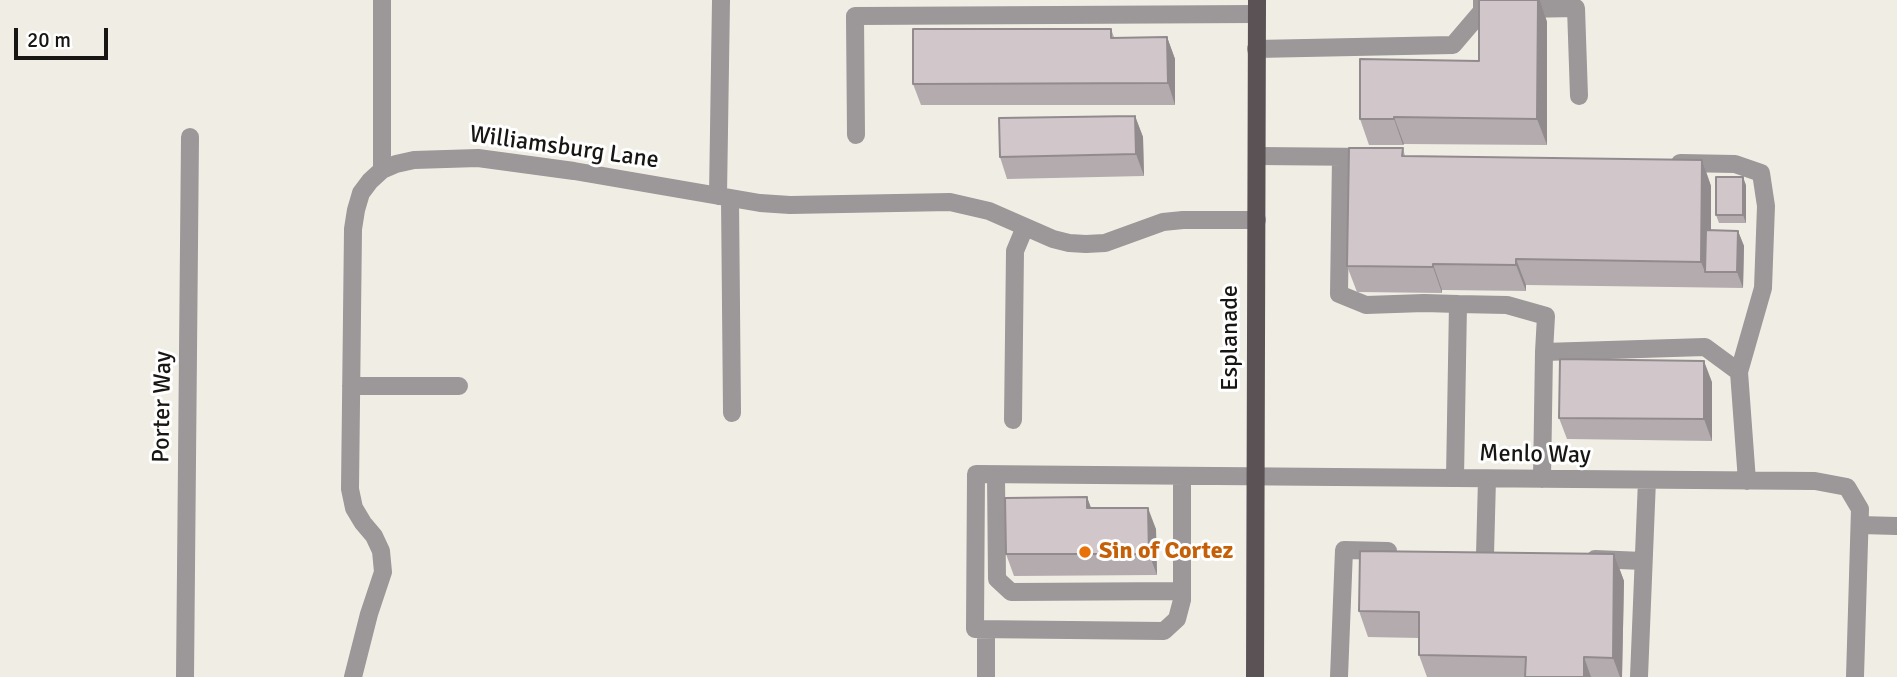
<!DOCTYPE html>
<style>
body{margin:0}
#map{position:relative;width:1897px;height:677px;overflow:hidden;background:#f0eee4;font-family:Signika,sans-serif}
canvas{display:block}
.scale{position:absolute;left:14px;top:28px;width:94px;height:32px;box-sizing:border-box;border:4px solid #171613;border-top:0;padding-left:9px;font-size:21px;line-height:24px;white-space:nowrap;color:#171613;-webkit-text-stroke:5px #fff;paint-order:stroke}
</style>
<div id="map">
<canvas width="1897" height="677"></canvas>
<div class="scale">20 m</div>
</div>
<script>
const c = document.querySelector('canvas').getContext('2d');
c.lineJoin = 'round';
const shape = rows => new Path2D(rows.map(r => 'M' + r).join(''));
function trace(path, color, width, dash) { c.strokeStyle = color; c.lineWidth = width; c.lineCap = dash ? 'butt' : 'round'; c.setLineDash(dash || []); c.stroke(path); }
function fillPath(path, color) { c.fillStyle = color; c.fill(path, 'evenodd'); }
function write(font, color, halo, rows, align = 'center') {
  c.font = font + ' Signika,sans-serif'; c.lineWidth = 6; c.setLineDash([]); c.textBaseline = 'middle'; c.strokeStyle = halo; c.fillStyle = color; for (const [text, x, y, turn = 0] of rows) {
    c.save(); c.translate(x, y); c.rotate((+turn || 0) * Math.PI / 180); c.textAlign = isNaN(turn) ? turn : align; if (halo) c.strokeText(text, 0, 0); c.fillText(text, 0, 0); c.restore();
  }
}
const minor = shape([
 [1521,9,1576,8,1579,96],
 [1256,49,1453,45,1482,11,1482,0],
 [856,135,855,16,1257,14],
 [1257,156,1372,157],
 [1341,157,1339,294,1366,305,1424,303,1458,304,1455,478],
 [1680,163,1735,164,1761,173,1766,206,1763,288,1739,372],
 [382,170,382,0],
 [718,196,721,0],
 [730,198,732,413],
 [1458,304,1507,305,1546,316,1544,352],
 [351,386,459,386],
 [1013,420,1015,251,1025,227],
 [996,475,997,579,1011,592,1182,591],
 [1182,476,1182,600,1177,619,1164,631,975,629,976,474,1815,481,1847,487,1860,509,1855,677],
 [1542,479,1544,352,1705,347,1739,372,1747,481],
 [1860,525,1897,526],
 [1485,555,1487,479],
 [1595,559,1643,561],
 [185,677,190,137],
 [353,677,369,614,383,572,381,551,374,536,363,523,354,508,350,489,353,229,356,210,361,193,370,181,382,170,396,164,414,160,478,158,574,171,760,203,790,205,950,202,989,211,1053,239,1069,243,1086,244,1105,243,1163,222,1183,220,1257,220],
 [986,677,986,630],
 [1339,677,1344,550,1388,551],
 [1639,677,1647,480]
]);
const major = shape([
 [1255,677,1257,0]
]);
const wall = shape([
 [1479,0,1540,0,1547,22,1547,145,1404,144,1403,145,1369,145,1360,119,1479,61],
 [1111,29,1114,37,1167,37,1175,59,1175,105,921,105,913,84],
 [1135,116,1143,137,1144,176,1007,179,1000,157],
 [1403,148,1405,156,1702,160,1711,186,1711,230,1738,231,1744,246,1743,288,1526,285,1526,291,1442,290,1442,293,1357,292,1347,266],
 [1746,185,1746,223,1719,223,1716,215],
 [1712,382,1712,441,1567,439,1559,418],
 [1087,497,1091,508,1156,529,1157,575,1014,576,1006,554],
 [1614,554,1624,581,1622,677,1427,677,1419,655,1419,638,1368,637,1359,611]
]);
const shadedWall = shape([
 [1538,0,1540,0,1547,22,1547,145,1537,119],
 [1167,37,1175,59,1175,105,1168,83],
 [1135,116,1143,137,1144,176,1136,154],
 [1394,117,1404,144,1403,145,1394,119],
 [1702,160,1711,186,1711,272,1705,272,1701,262],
 [1743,177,1746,185,1746,223,1743,215],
 [1738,231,1744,246,1743,288,1737,272],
 [1516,259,1526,285,1526,291,1516,265],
 [1433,264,1442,290,1442,293,1433,267],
 [1704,361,1712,382,1712,441,1704,419],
 [1087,497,1095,519,1087,508],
 [1148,508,1156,529,1157,575,1149,554],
 [1614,554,1624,581,1622,677,1620,677,1613,658],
 [1584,657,1591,677,1584,677]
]);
const building = shape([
 [1479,0,1538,0,1537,119,1394,117,1394,119,1360,119,1360,59,1479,61,1479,0],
 [913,29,1111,29,1111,38,1167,37,1168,83,913,84,913,29],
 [1135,116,1136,154,1000,157,999,118,1135,116],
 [1349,148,1403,148,1402,156,1702,160,1701,262,1516,259,1516,265,1433,264,1433,267,1347,266,1349,148],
 [1716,177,1743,177,1743,215,1716,215,1716,177],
 [1706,230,1738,231,1737,272,1705,272,1706,230],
 [1560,359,1704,361,1704,419,1559,418,1560,359],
 [1087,497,1087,508,1148,508,1149,554,1006,554,1005,498,1087,497],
 [1360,551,1614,554,1613,658,1584,657,1584,677,1525,677,1526,657,1419,655,1419,612,1359,611,1360,551]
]);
const markers = [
 [1085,552,7,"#e8710a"]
];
const streetNames = [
 ["Williamsburg Lane",564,148,8],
 ["Esplanade",1231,338,-90],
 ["Porter Way",163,407,-89],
 ["Menlo Way",1535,455,1]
];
const foodNames = [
 ["Sin of Cortez",1099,552]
];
trace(minor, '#9c9798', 18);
trace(major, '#5a5254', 18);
fillPath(wall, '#b4abaf');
fillPath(shadedWall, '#928b8e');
fillPath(building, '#d1c7cb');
trace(building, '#928b8e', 2);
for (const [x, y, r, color] of markers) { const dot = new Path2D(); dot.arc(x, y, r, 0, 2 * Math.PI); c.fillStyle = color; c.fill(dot); trace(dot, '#fff', 2.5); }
write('24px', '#171613', '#fff', streetNames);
write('bold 24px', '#c56008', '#fff', foodNames, 'left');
</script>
